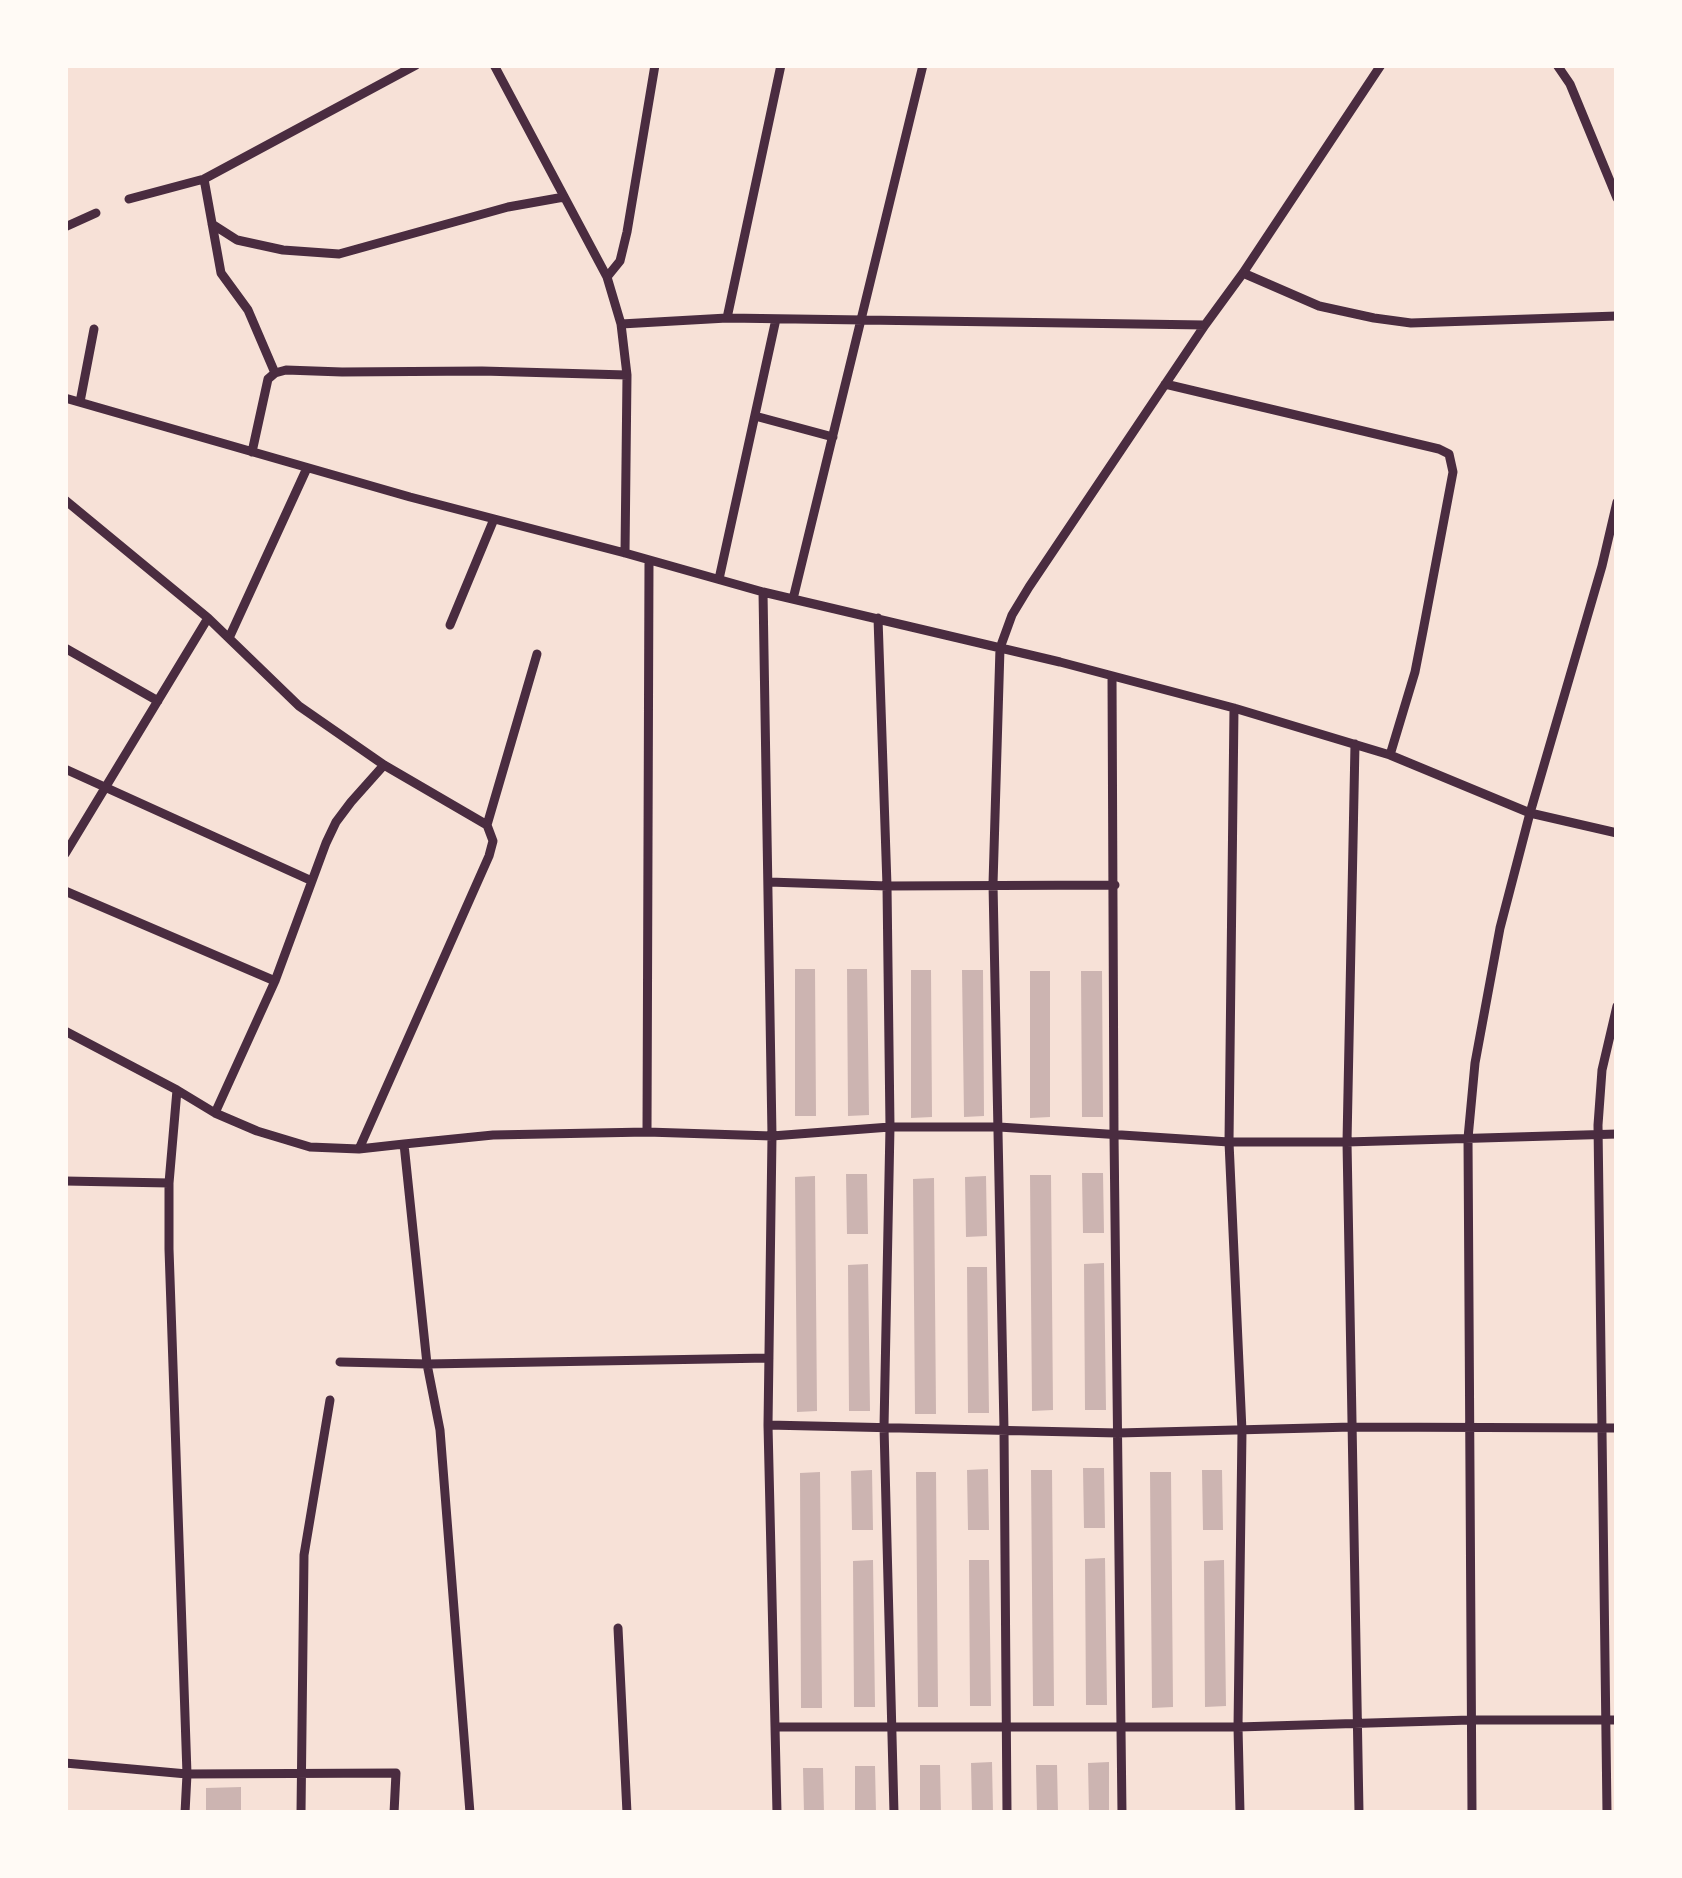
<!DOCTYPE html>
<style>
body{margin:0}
#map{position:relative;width:1682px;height:1878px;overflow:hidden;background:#f7e1d7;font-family:Rubik,sans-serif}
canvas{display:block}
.frame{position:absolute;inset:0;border:68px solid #fffaf5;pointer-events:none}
</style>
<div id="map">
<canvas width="1682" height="1878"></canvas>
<div class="frame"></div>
</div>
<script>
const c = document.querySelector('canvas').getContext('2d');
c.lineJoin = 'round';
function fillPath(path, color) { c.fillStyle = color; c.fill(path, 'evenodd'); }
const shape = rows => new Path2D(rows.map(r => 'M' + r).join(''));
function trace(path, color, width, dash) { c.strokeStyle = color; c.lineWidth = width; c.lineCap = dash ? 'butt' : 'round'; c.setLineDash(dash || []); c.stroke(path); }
const building = shape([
 [795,969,815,969,816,1116,795,1116],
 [847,969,867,969,869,1115,848,1116],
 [911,970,931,970,932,1117,911,1118],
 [962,970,983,970,984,1116,964,1117],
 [1030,971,1050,971,1050,1117,1030,1118],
 [1081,971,1102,971,1103,1117,1082,1117],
 [1082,1173,1103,1173,1104,1233,1083,1233],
 [846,1174,867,1174,868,1234,847,1234],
 [1030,1175,1051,1175,1053,1410,1032,1411],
 [815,1176,817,1411,797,1412,795,1177],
 [986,1176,987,1236,966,1237,965,1177],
 [934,1178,936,1414,915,1414,913,1179],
 [1104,1263,1106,1410,1085,1410,1084,1264],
 [868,1264,870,1411,849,1411,848,1265],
 [967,1267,987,1267,989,1413,968,1413],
 [1083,1468,1104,1468,1105,1528,1084,1528],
 [988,1469,989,1530,968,1530,967,1470],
 [872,1470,873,1530,852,1530,851,1471],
 [1031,1470,1052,1470,1054,1706,1033,1706],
 [1202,1470,1222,1470,1223,1530,1203,1530],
 [820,1472,822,1708,801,1708,800,1473],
 [916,1472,936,1472,938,1707,918,1707],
 [1150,1472,1171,1472,1173,1707,1152,1708],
 [1105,1558,1107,1705,1086,1705,1085,1559],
 [873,1560,875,1707,854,1707,853,1561],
 [969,1560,989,1560,991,1706,970,1706],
 [1224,1560,1226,1706,1205,1707,1204,1561],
 [992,1762,993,1813,972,1813,971,1763],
 [1109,1762,1109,1813,1089,1813,1088,1763],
 [920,1765,940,1765,941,1813,920,1813],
 [1036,1765,1057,1765,1058,1813,1037,1813],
 [855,1766,875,1766,876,1813,855,1813],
 [803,1768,823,1768,824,1813,804,1813],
 [241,1787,241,1813,206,1813,206,1788]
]);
const minor = shape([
 [494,65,607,277,621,324,627,375,625,553],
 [1557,65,1570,84,1617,198],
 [204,179,221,273,248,310,275,373],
 [129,199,204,179,416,65],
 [212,224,237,240,283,250,339,254,508,207,564,197],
 [65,227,96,213],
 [1243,273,1319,306,1374,318,1411,323,1617,316],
 [607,277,620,261,627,232,655,65],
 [727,318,781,65],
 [621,324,727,318,1205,325],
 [1165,384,1439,449,1449,454,1453,472,1423,631,1415,672,1390,755],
 [65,398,410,497,625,553,763,592,1060,662,1234,708,1390,755,1530,813,1617,833],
 [80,402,94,329],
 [755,416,833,437],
 [252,452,268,379,275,373,286,370,342,372,482,371,627,375],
 [65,500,208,618],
 [719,579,776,319],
 [763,592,772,1136,768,1425,777,1813],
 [793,599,923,65],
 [878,618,887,886,890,1127,884,1427,894,1813],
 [450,625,494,519],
 [229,638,307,468],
 [65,648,158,701],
 [1112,676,1114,1134,1122,1813],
 [1234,708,1229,1142,1242,1431,1238,1727,1240,1813],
 [1355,744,1347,1142,1359,1813],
 [65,769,312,881],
 [487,825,537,654],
 [65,854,208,618,299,706,384,765,487,825,493,841,489,856,359,1149],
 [769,882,887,886,1115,885],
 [65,891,275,981],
 [65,1031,177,1090,215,1113,257,1131,310,1147,359,1149,404,1144],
 [177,1090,169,1183,169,1249,187,1774,185,1813],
 [215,1113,275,981,326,843,336,822,351,802,384,765],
 [647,1132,649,560],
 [65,1181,169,1183],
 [340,1362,427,1364,769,1358],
 [768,1425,1118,1433,1352,1427,1617,1428],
 [618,1628,627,1813],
 [775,1727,1238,1727,1470,1720,1617,1720],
 [65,1763,187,1774,396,1773,394,1813],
 [301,1813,304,1555,330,1400],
 [470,1813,440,1430,427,1364,404,1144,493,1135,647,1132,772,1136,890,1127,999,1127,1229,1142,1347,1142,1617,1134],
 [1007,1813,1004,1429,993,884,1000,648,1012,615,1029,587,1205,325,1243,273,1381,65],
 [1472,1813,1468,1138,1475,1063,1500,928,1530,813,1602,566,1617,502],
 [1607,1813,1598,1125,1602,1070,1617,1006]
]);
fillPath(building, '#ccb4b1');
trace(minor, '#4a2c40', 9);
</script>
